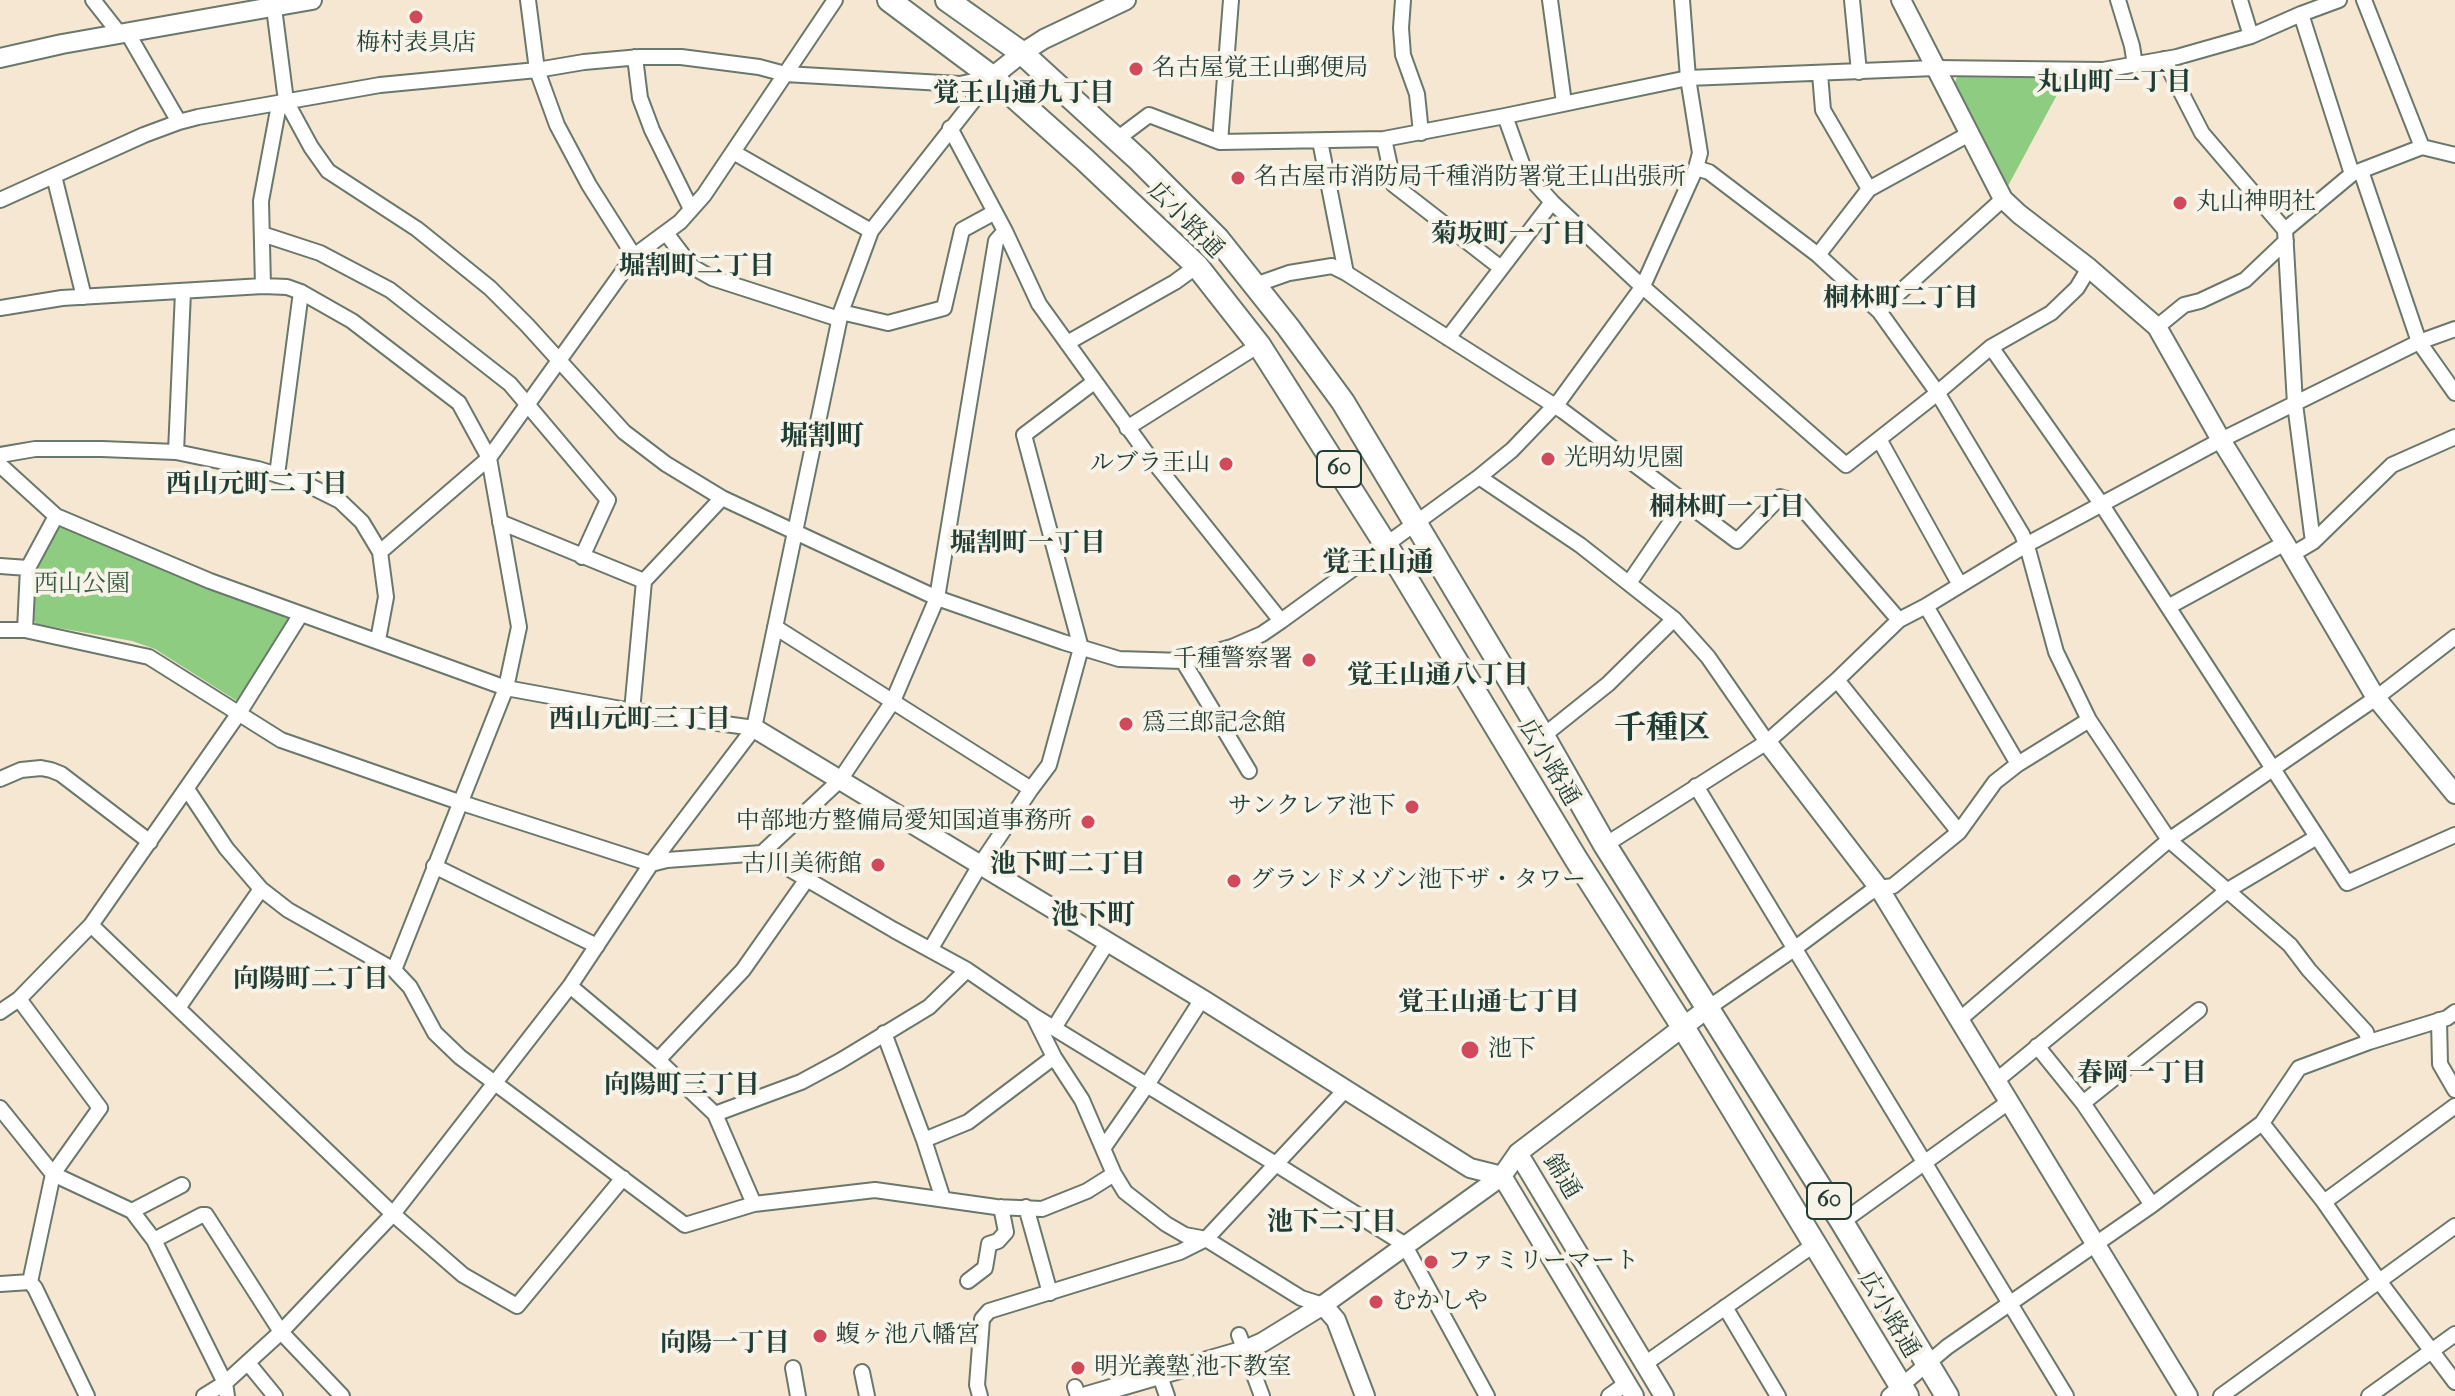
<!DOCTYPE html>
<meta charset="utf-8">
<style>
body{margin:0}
canvas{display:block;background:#f5e7d1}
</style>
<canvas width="2455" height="1396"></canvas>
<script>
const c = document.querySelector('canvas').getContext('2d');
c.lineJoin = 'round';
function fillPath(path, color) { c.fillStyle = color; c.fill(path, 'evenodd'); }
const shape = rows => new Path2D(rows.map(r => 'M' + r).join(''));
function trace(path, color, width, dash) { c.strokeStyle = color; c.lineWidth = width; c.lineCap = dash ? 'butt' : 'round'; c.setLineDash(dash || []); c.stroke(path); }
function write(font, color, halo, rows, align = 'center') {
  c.font = font + ' "IM FELL French Canon","Noto Serif JP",serif'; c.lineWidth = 8; c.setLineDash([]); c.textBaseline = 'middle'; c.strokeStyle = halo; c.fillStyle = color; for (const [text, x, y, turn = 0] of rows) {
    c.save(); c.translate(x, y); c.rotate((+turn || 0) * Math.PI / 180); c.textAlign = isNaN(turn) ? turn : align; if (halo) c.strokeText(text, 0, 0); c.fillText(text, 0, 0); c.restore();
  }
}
const green = shape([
 [1957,77,2066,78,2008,186,1955,82],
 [62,527,288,616,289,623,241,700,237,701,155,649,132,641,37,624,30,617,34,571,55,530]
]);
const minor = shape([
 [93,0,119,33],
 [273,0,286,101,311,147,328,171,417,229,490,288,527,325,624,432,666,464,722,498,937,598,1063,642,1119,659,1183,661,1232,647,1262,634,1281,621,1479,477,1512,450,1560,400,1643,286,1696,168,1700,153,1688,78,1682,0],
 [528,0,537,70,557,125,589,185,634,256],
 [1403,0,1401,28,1403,55,1417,94,1421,133],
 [1550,0,1564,103],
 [1852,0,1859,72],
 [2118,0,2132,46,2135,65],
 [2240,0,2251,36],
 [2364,0,2422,147],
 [2301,14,2352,174],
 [127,32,179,122],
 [635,57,640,98,652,130,691,209],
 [2164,59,2202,133,2285,230],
 [1820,74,1823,110,1869,189],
 [1505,116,1525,172,1552,202,1635,280,1846,465,1930,399,1991,347,2051,313,2077,288,2089,268],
 [950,128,1005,231,1039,304,1145,451,1281,621],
 [1117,139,1149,115,1220,142,1384,139,1505,116,1688,78,1935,68,2103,70,2177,57,2251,36,2301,14,2339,0],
 [1384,139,1394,185,1501,268],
 [1320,141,1346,273,1563,411,1737,541,1780,497,1798,503,1899,620],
 [1220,142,1231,0],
 [733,152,871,231],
 [1696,168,1709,172,1818,255,1879,311,1937,392,2022,534,2029,553,2056,652,2089,720,2169,840,2290,945,2309,970,2366,1032,2369,1042],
 [2361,171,2419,342,2455,393],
 [54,176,84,297],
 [0,200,144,135,179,122,198,117,380,85,537,70,584,62,640,57,681,57,759,67,785,74,960,84,992,77],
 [666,233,691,266,712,278,839,319],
 [262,234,320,253,390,290,510,384,608,500,582,557],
 [1818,255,1869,189,1969,134],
 [1255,285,1289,273,1332,266,1346,273],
 [263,286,261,201,278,110,286,101],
 [0,308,62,298,263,286,287,287,301,292,352,321,459,403,489,458,519,627,506,688,394,970],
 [1879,311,2003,199],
 [841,312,888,323,944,308,962,230,995,212],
 [2157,327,2184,305,2200,301,2245,280,2286,241],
 [1448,338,1552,202],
 [1067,343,1175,282,1197,266],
 [1991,347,2102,505,2347,883,2455,835],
 [1127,428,1259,345],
 [1879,439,1960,585],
 [176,452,183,292],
 [0,455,35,449,102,449,176,452,258,469,304,483,340,501,362,522,380,552,386,597,378,640],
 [0,465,56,516,210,581,506,688,632,711,754,728],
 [277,475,301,292],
 [1479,477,1580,545,1674,619,1708,657,1767,742],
 [500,522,644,581],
 [2313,542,2295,404,2285,230,2352,174,2422,147,2455,155],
 [380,552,489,458,634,256,680,222,704,195,835,0],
 [2291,555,2313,542,2392,465,2455,437],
 [0,566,28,568],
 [1629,583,1685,501],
 [1926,606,2018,764],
 [2168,607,2285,543],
 [775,627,1031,789],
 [0,630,25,630,149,657,281,740,459,802,651,864,667,860,762,853,894,930,967,970,1034,1016,1279,1166,1404,1244,1487,1396],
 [25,630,28,568,56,516],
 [1183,661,1249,771],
 [1837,680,1959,832],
 [632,711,644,581,722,498],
 [1543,736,1608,684,1674,619],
 [0,779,21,770,41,768,51,770,61,774,150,842],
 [1696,786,2066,1396],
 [187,789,226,848,261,889,288,910,394,970,410,987,435,1033,460,1057,685,1225,754,1204,875,1190,996,1207,1042,1209,1087,1191,1114,1174],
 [1605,845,1767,742,1837,680,1899,620,1926,606,2026,545,2221,440,2419,342,2455,329],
 [762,853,840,780,893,701,937,598,996,241,1005,231],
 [434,866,597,946],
 [91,925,393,1214,463,1275,517,1306,623,1178],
 [930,950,980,865,1031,789,1049,765,1081,648,1024,435,1094,382],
 [570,986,658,1060,715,1114,754,1204],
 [19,999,100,1108,53,1174,30,1282,35,1288,87,1396],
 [178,1008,261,889],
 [1708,1008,1794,949,1869,893,1879,888,1893,886,1959,832,1995,782,2018,764,2089,720],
 [0,1012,19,999,91,925,239,713,301,614],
 [1034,1017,1054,1057,1082,1100,1114,1174,1125,1192,1166,1224,1185,1235,1206,1239,1301,1298,1323,1305],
 [1959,1020,2169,840,2376,698,2455,637],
 [2439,1020,2440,1064,2455,1090],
 [1054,1028,1107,943],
 [884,1033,924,1140,943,1199],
 [2037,1046,2083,1103,2152,1205],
 [658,1060,743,970,807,879],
 [1997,1080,2228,890,2317,837],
 [2083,1103,2199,1010],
 [0,1108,53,1174,132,1211,154,1240,225,1383,227,1396],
 [715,1114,801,1082,840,1061,929,1007,967,970],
 [2262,1123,2324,1202,2379,1281,2455,1382],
 [924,1140,968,1122,1054,1057],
 [1104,1147,1147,1085,1202,999],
 [2324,1202,2455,1106],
 [1026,1207,1050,1293],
 [132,1211,182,1185],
 [1842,1222,2010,1101],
 [154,1240,202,1215,206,1215,281,1332,342,1396],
 [968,1281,985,1268,989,1244,998,1241,1006,1232,1001,1207],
 [0,1284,30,1282],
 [1725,1307,1778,1396],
 [1239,1335,1262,1396],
 [248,1363,275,1396],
 [1646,1363,1815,1244],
 [793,1368,798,1396],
 [862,1372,867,1396],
 [1160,1376,1167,1396],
 [1075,1387,1078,1396],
 [204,1396,225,1383,281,1332,393,1214,570,986,651,864,754,728,841,312,871,231,992,77],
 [980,1396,977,1385,982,1319,989,1311,1180,1252,1206,1239,1346,1089],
 [1609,1396,1627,1383],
 [1889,1396,1947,1347,2152,1205,2262,1123,2299,1068,2369,1042,2447,1018,2455,1012],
 [2221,1396,2455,1226],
 [2369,1396,2455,1334]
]);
const tertiary = shape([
 [1901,0,2003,199,2019,214,2089,268,2157,327,2221,440,2285,543,2376,698,2455,794],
 [0,58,62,44,312,0],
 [992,77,1022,53,1044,39,1126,0],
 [754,728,1202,999,1470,1168,1502,1176,1634,1396],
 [1767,742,1879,888,2188,1396],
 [1518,1153,1664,1396],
 [1323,1305,1336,1320,1365,1396],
 [1087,1396,1245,1350,1263,1342,1323,1305,1502,1176,1518,1153,1708,1008]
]);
const primary = shape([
 [889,0,992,77,1085,160,1197,266,1259,345,1386,545,1576,859,1683,1027,1907,1396],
 [947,0,1022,53,1140,161,1218,239,1288,327,1343,402,1543,736,1605,845,1842,1222,1947,1396]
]);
const markers = [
 [416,17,8,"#d1495b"],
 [1136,69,8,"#d1495b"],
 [1238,178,8,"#d1495b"],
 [2180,203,8,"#d1495b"],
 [1548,459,8,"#d1495b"],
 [1226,464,8,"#d1495b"],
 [1309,660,8,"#d1495b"],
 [1126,724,8,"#d1495b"],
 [1412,807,8,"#d1495b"],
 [1088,822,8,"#d1495b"],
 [878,865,8,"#d1495b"],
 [1234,881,8,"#d1495b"],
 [1470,1050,10,"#d1495b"],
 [1431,1262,8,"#d1495b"],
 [1376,1302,8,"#d1495b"],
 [820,1336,8,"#d1495b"],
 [1078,1368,8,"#d1495b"]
];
const shields = [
 [1339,469,44],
 [1829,1201,44]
];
const shieldNames = [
 ["60",1339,469],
 ["60",1829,1201]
];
const poiNames = [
 ["梅村表具店",416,44,"center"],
 ["名古屋覚王山郵便局",1152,69],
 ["名古屋市消防局千種消防署覚王山出張所",1254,178],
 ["丸山神明社",2196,203],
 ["光明幼児園",1564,459],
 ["ルブラ王山",1210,464,"right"],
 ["千種警察署",1293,660,"right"],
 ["爲三郎記念館",1142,724],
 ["サンクレア池下",1396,807,"right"],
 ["中部地方整備局愛知国道事務所",1072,822,"right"],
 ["古川美術館",862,865,"right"],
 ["グランドメゾン池下ザ・タワー",1250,881],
 ["池下",1488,1050],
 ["ファミリーマート",1447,1262],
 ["むかしや",1392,1302],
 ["蝮ヶ池八幡宮",836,1336],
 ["明光義塾 池下教室",1094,1368]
];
const streetNames = [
 ["広小路通",1185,221,45],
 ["広小路通",1548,763,59],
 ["錦通",1561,1177,59],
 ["広小路通",1888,1315,59]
];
const parkNames = [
 ["西山公園",82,585]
];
const neighbourhoodNames = [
 ["丸山町一丁目",2114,84],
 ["覚王山通九丁目",1024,95],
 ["菊坂町一丁目",1509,236],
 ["堀割町二丁目",697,268],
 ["桐林町二丁目",1901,300],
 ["西山元町二丁目",257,486],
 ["桐林町一丁目",1727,509],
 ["堀割町一丁目",1028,545],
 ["覚王山通八丁目",1438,677],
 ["西山元町三丁目",640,721],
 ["池下町二丁目",1068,866],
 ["向陽町二丁目",311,981],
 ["覚王山通七丁目",1489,1004],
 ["春岡一丁目",2142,1075],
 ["向陽町三丁目",682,1087],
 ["池下二丁目",1332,1224],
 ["向陽一丁目",725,1345]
];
const quarterNames = [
 ["堀割町",822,438],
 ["覚王山通",1378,564],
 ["池下町",1093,917]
];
const districtNames = [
 ["千種区",1662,730]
];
fillPath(green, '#8ecc82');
trace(minor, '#6a786b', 18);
trace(tertiary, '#6a786b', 22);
trace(primary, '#6a786b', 26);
trace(minor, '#fff', 14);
trace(tertiary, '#fff', 18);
trace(primary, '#fff', 22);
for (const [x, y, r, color] of markers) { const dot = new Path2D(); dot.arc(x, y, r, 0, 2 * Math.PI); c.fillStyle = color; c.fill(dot); trace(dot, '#f7f3e8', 3); }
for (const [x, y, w] of shields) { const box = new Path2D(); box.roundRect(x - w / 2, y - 18, w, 36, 6); c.fillStyle = '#f7f3e8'; c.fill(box); trace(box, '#1f3d34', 2); }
write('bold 22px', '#1f3d34', null, shieldNames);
write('24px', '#1f3d34', '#f7f3e8', poiNames, 'left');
write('24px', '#1f3d34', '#f7f3e8', streetNames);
write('24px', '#355a44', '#f7f3e8', parkNames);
write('bold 26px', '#1f3d34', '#f7f3e8', neighbourhoodNames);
write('bold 28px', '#1f3d34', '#f7f3e8', quarterNames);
write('bold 32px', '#1f3d34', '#f7f3e8', districtNames);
</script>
